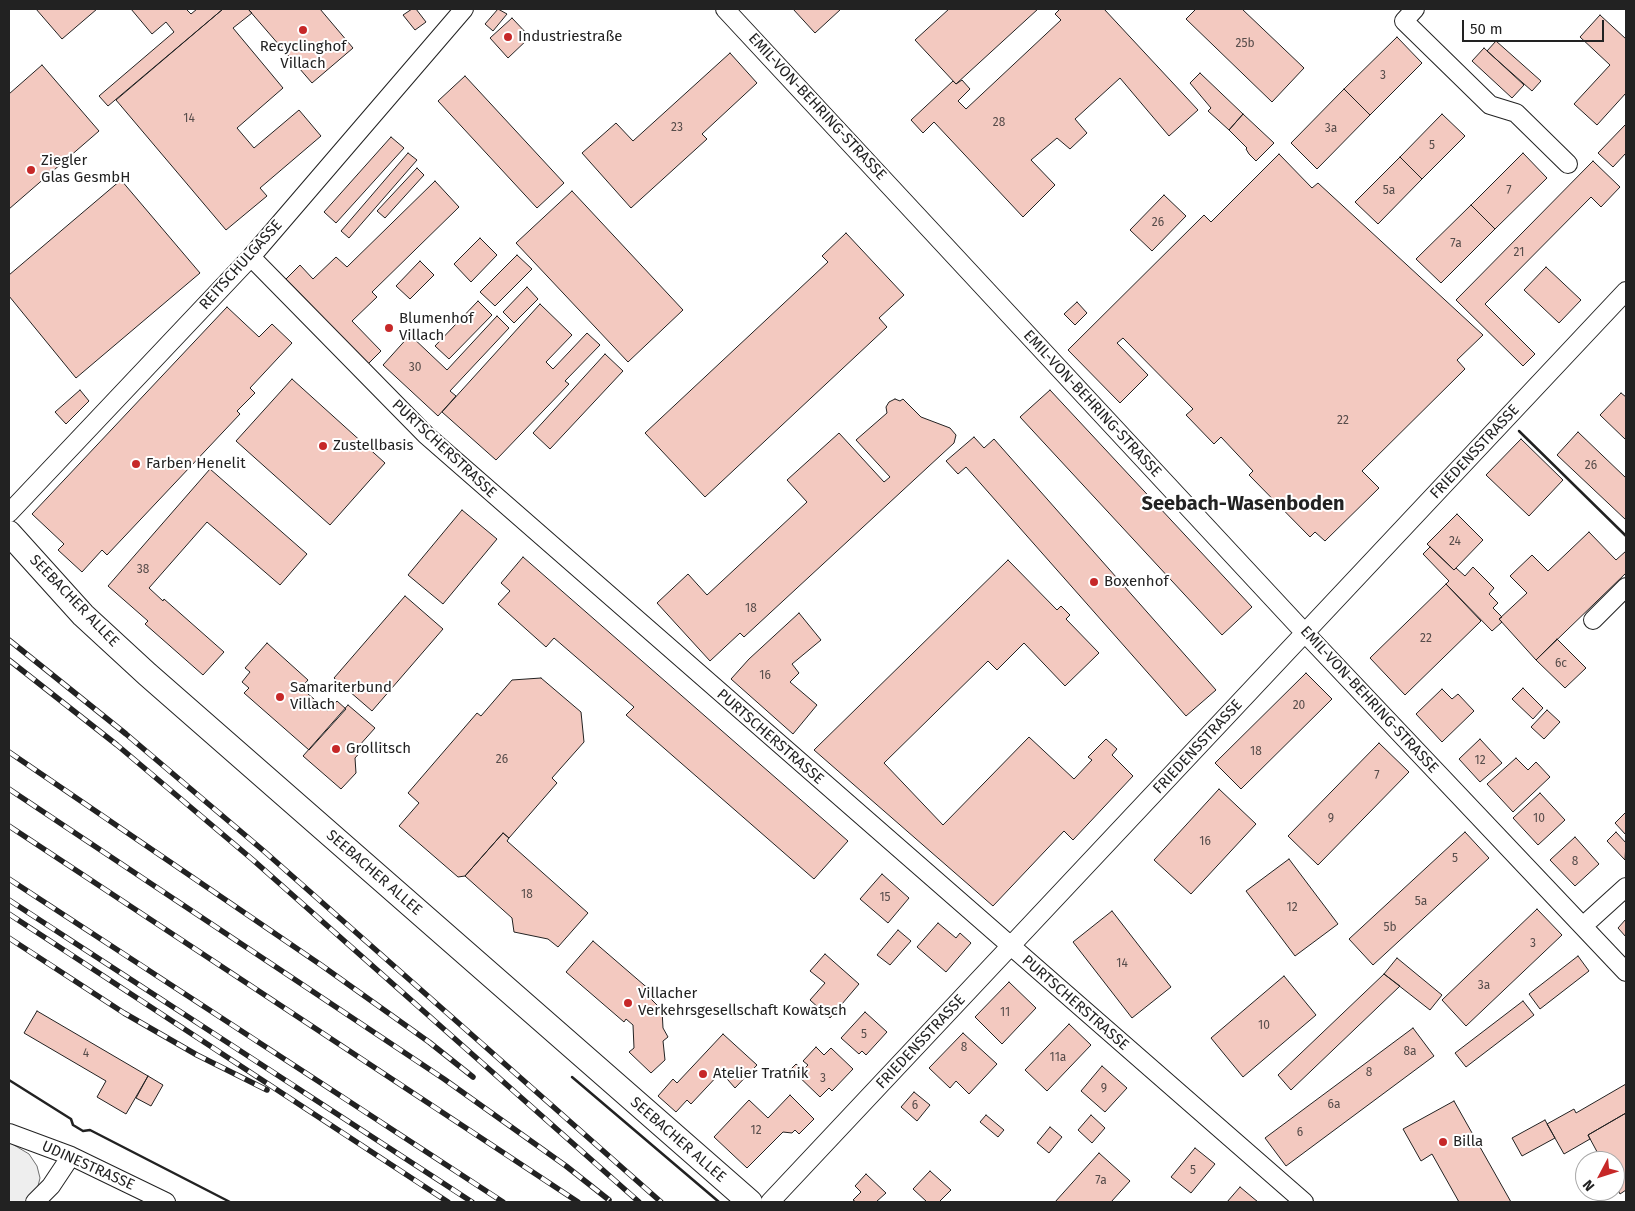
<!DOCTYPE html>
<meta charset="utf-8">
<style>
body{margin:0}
#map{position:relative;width:1635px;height:1211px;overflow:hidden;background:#fff;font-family:"Fira Sans",sans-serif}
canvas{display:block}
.frame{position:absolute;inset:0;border:10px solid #222;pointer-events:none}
.north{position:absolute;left:1575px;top:1151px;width:50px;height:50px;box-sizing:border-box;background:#fff;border:1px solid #a7a7a7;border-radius:50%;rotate:230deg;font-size:14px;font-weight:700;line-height:20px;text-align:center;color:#222}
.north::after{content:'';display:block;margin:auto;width:18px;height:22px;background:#c62828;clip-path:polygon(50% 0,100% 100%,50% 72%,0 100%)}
.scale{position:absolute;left:1462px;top:20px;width:142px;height:22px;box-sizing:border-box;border:2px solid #222;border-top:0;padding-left:6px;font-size:15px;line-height:18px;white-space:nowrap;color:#222;-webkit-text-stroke:4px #fff;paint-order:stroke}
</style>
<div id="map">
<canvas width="1635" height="1211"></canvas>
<div class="frame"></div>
<div class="north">N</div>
<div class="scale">50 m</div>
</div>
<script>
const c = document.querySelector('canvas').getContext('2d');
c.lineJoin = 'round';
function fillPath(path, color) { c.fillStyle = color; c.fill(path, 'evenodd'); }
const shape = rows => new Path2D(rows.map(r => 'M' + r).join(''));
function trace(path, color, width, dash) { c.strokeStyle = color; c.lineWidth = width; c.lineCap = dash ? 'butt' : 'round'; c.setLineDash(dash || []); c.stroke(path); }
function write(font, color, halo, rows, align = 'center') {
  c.font = font + ' "Fira Sans",sans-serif'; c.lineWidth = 4; c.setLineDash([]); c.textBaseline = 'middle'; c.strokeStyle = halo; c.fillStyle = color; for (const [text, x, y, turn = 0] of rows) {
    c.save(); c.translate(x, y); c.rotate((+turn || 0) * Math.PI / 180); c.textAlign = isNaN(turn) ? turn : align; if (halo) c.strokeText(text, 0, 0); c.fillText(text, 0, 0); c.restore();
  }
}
const green = shape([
 [9,1142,29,1154,37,1166,40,1178,37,1190,25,1202,9,1202,9,1142]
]);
const building = shape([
 [36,9,97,9,62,39,36,9],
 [131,9,186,9,191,14,197,9,223,9,108,106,99,96,174,32,166,22,152,34,131,9],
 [223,9,248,9,252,13,233,28,283,88,237,128,254,148,299,110,321,136,260,188,267,196,226,230,116,100,223,9],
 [248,9,320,9,353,48,312,83,248,9],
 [412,9,416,9,426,22,415,30,403,15,412,9],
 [498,9,507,14,493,31,485,24,498,9],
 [793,9,841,9,815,33,793,9],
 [949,9,1038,9,956,84,915,40,949,9],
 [1060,9,1104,9,1198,110,1169,136,1120,78,1075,119,1087,133,1070,149,1057,138,1031,160,1055,185,1023,217,934,122,923,133,911,120,953,81,956,84,962,80,970,89,958,101,966,109,1061,20,1055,14,1060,9],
 [1196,9,1242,9,1304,68,1272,102,1186,19,1196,9],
 [1600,15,1626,39,1626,93,1597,125,1574,104,1610,65,1580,37,1600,15],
 [512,18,530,37,508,58,490,38,512,18],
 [1397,37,1422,63,1370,115,1344,89,1397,37],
 [1496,41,1541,81,1532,91,1487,51,1496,41],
 [1484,48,1524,85,1512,98,1472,61,1484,48],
 [730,53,757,83,702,134,707,139,631,208,582,153,616,123,633,141,730,53],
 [42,65,99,131,9,209,9,94,42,65],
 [1200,73,1243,114,1229,130,1208,111,1211,108,1190,83,1200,73],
 [465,76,564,183,537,208,438,101,465,76],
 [1344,89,1370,115,1317,169,1291,143,1344,89],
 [1243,114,1274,143,1256,161,1249,154,1246,149,1247,148,1229,130,1243,114],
 [1442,114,1465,136,1422,179,1400,157,1442,114],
 [1626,124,1626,153,1613,167,1598,153,1626,124],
 [391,137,404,148,336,223,324,212,391,137],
 [408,153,417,160,349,238,341,231,408,153],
 [1523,153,1547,178,1495,229,1471,205,1523,153],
 [1279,154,1312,188,1318,183,1483,335,1457,360,1465,369,1362,471,1379,488,1325,541,1315,532,1310,537,1249,475,1253,471,1221,437,1214,444,1186,415,1193,409,1123,338,1117,343,1148,375,1120,403,1068,350,1204,215,1211,222,1279,154],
 [1400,157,1422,179,1378,224,1355,202,1400,157],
 [1593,161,1620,187,1601,207,1591,197,1485,304,1535,354,1523,366,1456,300,1593,161],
 [417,168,424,175,385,218,377,211,417,168],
 [121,180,200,273,76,378,9,296,9,275,121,180],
 [435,181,459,207,372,292,377,297,352,321,381,351,368,364,286,279,300,265,313,279,336,257,347,267,435,181],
 [572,191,683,310,628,362,516,243,572,191],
 [1164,195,1186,216,1152,251,1130,230,1164,195],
 [1471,205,1495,229,1441,283,1416,259,1471,205],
 [846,233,904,295,879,318,887,327,705,497,645,433,828,262,822,256,846,233],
 [480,238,497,255,471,282,454,264,480,238],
 [517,255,532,269,495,306,480,292,517,255],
 [420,261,434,275,410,299,396,286,420,261],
 [1546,267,1581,300,1559,323,1524,290,1546,267],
 [527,287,538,299,514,323,503,312,527,287],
 [478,301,492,315,449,359,435,346,478,301],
 [1077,302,1087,313,1075,325,1064,314,1077,302],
 [540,304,572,335,546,362,553,369,587,333,600,345,565,381,569,384,496,460,442,412,540,304],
 [227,307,259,337,272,324,292,343,250,388,255,393,237,411,240,414,107,555,102,550,82,572,58,550,64,544,32,514,227,307],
 [497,316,509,328,450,391,456,396,438,416,383,365,410,335,447,370,497,316],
 [605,354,623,371,550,449,533,433,605,354],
 [292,379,385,463,330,525,236,441,292,379],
 [80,390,89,401,66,424,55,412,80,390],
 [1050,390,1252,607,1222,635,1020,417,1050,390],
 [1621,393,1626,397,1626,440,1600,415,1621,393],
 [895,399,900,401,903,399,921,417,950,428,956,435,954,443,744,637,740,633,710,661,657,603,688,574,707,595,807,502,787,480,839,433,884,482,890,477,856,440,887,413,886,407,889,402,895,399],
 [1578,432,1626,478,1626,520,1557,455,1578,432],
 [974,437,984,448,994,439,1216,690,1186,716,966,467,958,474,946,461,974,437],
 [1521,439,1563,480,1529,516,1486,475,1521,439],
 [210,469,307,554,280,585,207,522,149,588,163,601,164,599,224,652,203,675,145,624,148,621,108,586,210,469],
 [462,510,497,539,443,604,408,575,462,510],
 [1457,514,1483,540,1454,570,1427,544,1457,514],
 [1589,532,1616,560,1626,551,1626,573,1536,660,1499,619,1527,593,1510,576,1532,555,1548,571,1589,532],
 [1430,547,1454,570,1456,568,1465,576,1473,567,1494,588,1489,594,1498,603,1493,608,1502,617,1499,619,1502,622,1492,631,1446,584,1449,581,1423,554,1430,547],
 [523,557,848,841,814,879,626,715,634,707,554,638,546,647,498,604,510,591,501,583,523,557],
 [1008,560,1057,610,1061,606,1070,615,1066,619,1099,653,1065,686,1024,643,997,670,988,661,884,763,943,825,1029,737,1074,779,1092,760,1088,757,1106,739,1117,749,1112,755,1133,776,1073,840,1064,831,993,906,814,750,1008,560],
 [1446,584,1481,621,1405,695,1370,658,1446,584],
 [405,596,443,629,372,711,334,678,405,596],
 [799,613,821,640,792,664,799,673,790,682,817,705,793,734,731,679,749,659,799,613],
 [1557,639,1586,668,1565,688,1536,660,1557,639],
 [267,643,308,680,301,688,328,711,337,701,346,709,309,750,244,693,249,688,242,682,250,672,245,668,267,643],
 [1306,673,1332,699,1241,789,1215,763,1306,673],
 [541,678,581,712,584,742,552,778,557,783,509,838,503,833,465,876,458,877,399,826,419,803,408,793,477,713,481,716,512,680,541,678],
 [1523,688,1543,708,1533,719,1512,699,1523,688],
 [1442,689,1452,699,1458,694,1474,711,1442,742,1416,714,1442,689],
 [348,705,375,728,358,747,362,750,355,758,356,773,341,789,303,756,348,705],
 [1547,710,1560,722,1544,739,1531,727,1547,710],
 [1480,739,1502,763,1480,782,1459,759,1480,739],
 [1379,743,1409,772,1318,865,1288,836,1379,743],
 [1516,758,1528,770,1536,762,1550,777,1513,812,1487,784,1516,758],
 [1219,789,1256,824,1191,894,1154,860,1219,789],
 [1540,793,1565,820,1538,845,1513,818,1540,793],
 [1626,812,1626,835,1615,823,1626,812],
 [1465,832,1489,858,1373,965,1349,939,1465,832],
 [1616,832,1626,843,1625,860,1607,841,1616,832],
 [503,833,509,838,507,841,588,913,558,947,548,939,514,932,512,918,465,876,503,833],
 [1575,837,1599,864,1575,886,1550,860,1575,837],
 [1289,859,1338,924,1295,956,1246,891,1289,859],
 [882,874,909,898,888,923,860,899,882,874],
 [1537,909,1562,935,1466,1026,1442,1000,1537,909],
 [1112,911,1171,987,1132,1018,1073,942,1112,911],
 [1626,919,1626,937,1618,928,1626,919],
 [938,923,956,938,960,933,971,943,946,972,917,947,938,923],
 [898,930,911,941,890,965,877,955,898,930],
 [593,941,651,991,647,995,662,1010,663,1028,668,1037,663,1041,665,1060,651,1073,629,1052,634,1048,633,1025,626,1019,624,1022,566,972,593,941],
 [825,954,859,984,830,1018,810,1000,825,983,810,971,825,954],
 [1578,956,1589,971,1540,1009,1529,994,1578,956],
 [1397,958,1442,995,1430,1010,1384,974,1397,958],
 [1384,974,1400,986,1291,1090,1278,1075,1384,974],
 [1284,976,1316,1015,1243,1077,1211,1038,1284,976],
 [1009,982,1036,1008,1002,1044,975,1017,1009,982],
 [1523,1001,1534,1015,1466,1067,1455,1053,1523,1001],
 [37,1011,148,1076,126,1114,97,1097,106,1081,24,1033,37,1011],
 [865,1012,887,1032,866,1055,862,1051,859,1054,841,1038,865,1012],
 [1069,1024,1091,1045,1047,1091,1025,1070,1069,1024],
 [1413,1028,1434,1056,1286,1166,1265,1138,1413,1028],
 [963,1033,997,1064,969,1094,956,1081,950,1088,929,1068,963,1033],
 [723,1034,757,1065,735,1088,721,1072,691,1104,687,1100,676,1112,658,1096,673,1079,677,1083,723,1034],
 [816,1047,824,1055,831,1048,853,1069,832,1091,829,1088,820,1097,791,1069,796,1064,803,1070,808,1065,803,1061,816,1047],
 [1102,1066,1127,1088,1105,1112,1081,1091,1102,1066],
 [148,1076,163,1085,151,1106,136,1098,148,1076],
 [1626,1084,1626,1113,1588,1135,1590,1139,1564,1154,1547,1124,1574,1109,1576,1113,1626,1084],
 [914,1092,930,1105,917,1121,901,1107,914,1092],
 [790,1095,814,1119,799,1134,795,1130,792,1133,783,1132,747,1168,714,1137,749,1100,768,1118,790,1095],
 [1454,1101,1511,1202,1459,1202,1432,1154,1421,1161,1403,1129,1454,1101],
 [1626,1113,1626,1190,1620,1194,1615,1184,1615,1161,1602,1161,1588,1135,1626,1113],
 [986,1115,1004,1130,998,1137,980,1122,986,1115],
 [1091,1115,1105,1128,1092,1143,1078,1130,1091,1115],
 [1545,1120,1555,1138,1522,1156,1512,1138,1545,1120],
 [1050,1127,1062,1137,1049,1153,1037,1143,1050,1127],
 [1195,1148,1215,1164,1191,1193,1171,1177,1195,1148],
 [1099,1153,1130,1181,1111,1202,1055,1202,1099,1153],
 [930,1171,951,1190,939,1202,927,1202,913,1189,930,1171],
 [866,1174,886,1193,876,1202,856,1202,853,1200,861,1192,855,1186,866,1174],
 [1240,1187,1258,1202,1227,1202,1240,1187]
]);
const street = shape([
 [725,9,1305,633,1626,972],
 [1415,9,1404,21,1490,105,1516,113,1568,164],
 [251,257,426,435,1304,1202],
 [9,513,251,257,464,9],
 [1593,620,1626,587],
 [1583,926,1626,887],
 [9,1133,71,1156,166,1202],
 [35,1202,51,1186,71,1156],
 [770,1202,1626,291]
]);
const secondary = shape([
 [9,533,83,615,147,674,750,1202]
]);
const rail = shape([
 [9,640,126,734,265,852,661,1202],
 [9,660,117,745,253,860,639,1202],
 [9,752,321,965,429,1042,473,1077],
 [9,789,444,1079,566,1166,609,1200],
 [9,826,578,1202],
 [9,879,503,1202],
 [9,900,472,1202],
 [9,914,448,1202],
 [9,938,124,1013,197,1055,267,1090]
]);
const wall = shape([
 [1519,431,1626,536],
 [572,1077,719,1202],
 [9,1080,71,1119,73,1125,83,1131,90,1130,230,1202]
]);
const markers = [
 [303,30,5,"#c62828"],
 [508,37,5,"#c62828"],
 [31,170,5,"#c62828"],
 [389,328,5,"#c62828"],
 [323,446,5,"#c62828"],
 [136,464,5,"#c62828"],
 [1094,582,5,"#c62828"],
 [280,697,5,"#c62828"],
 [336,749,5,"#c62828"],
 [628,1003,5,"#c62828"],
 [703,1074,5,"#c62828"],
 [1443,1142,5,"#c62828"]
];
const numberNames = [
 ["25b",1245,44],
 ["3",1383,76],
 ["14",189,119],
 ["28",999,123],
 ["23",677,128],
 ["3a",1331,129],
 ["5",1432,146],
 ["5a",1389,191],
 ["7",1509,191],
 ["26",1158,223],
 ["7a",1456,244],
 ["21",1519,253],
 ["30",415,368],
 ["22",1343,421],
 ["26",1591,466],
 ["24",1455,542],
 ["38",143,570],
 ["18",751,609],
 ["22",1426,639],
 ["6c",1561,664],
 ["16",765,676],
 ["20",1299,706],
 ["18",1256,752],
 ["26",502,760],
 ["12",1480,761],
 ["7",1377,776],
 ["9",1331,819],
 ["10",1539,819],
 ["16",1205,842],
 ["5",1455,859],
 ["8",1575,862],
 ["18",527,895],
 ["15",885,898],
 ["5a",1421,902],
 ["12",1292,908],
 ["5b",1390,928],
 ["3",1533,944],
 ["14",1122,964],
 ["3a",1484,986],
 ["11",1005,1013],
 ["10",1264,1026],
 ["5",864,1035],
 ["8",964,1048],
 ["8a",1410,1052],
 ["4",86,1054],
 ["11a",1058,1058],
 ["8",1369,1073],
 ["3",823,1079],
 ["9",1104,1089],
 ["6a",1334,1105],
 ["6",915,1106],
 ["12",756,1131],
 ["6",1300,1133],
 ["5",1193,1171],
 ["7a",1101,1181]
];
const poiNames = [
 ["Industriestraße",518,37],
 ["Recyclinghof",303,47,"center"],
 ["Villach",303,64,"center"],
 ["Ziegler",41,161],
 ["Glas GesmbH",41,178],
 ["Blumenhof",399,319],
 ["Villach",399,336],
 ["Zustellbasis",333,446],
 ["Farben Henelit",146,464],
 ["Boxenhof",1104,582],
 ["Samariterbund",290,688],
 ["Villach",290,705],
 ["Grollitsch",346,749],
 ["Villacher",638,994],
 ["Verkehrsgesellschaft Kowatsch",638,1011],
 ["Atelier Tratnik",713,1074],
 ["Billa",1453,1142]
];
const streetNames = [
 ["EMIL-VON-BEHRING-STRASSE",817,107,47],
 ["REITSCHULGASSE",241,265,-48],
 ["EMIL-VON-BEHRING-STRASSE",1092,404,47],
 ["PURTSCHERSTRASSE",444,449,43],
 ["FRIEDENSSTRASSE",1475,452,-47],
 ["SEEBACHER ALLEE",74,601,46],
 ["EMIL-VON-BEHRING-STRASSE",1369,700,47],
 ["PURTSCHERSTRASSE",770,737,41],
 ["FRIEDENSSTRASSE",1198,747,-47],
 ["SEEBACHER ALLEE",374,873,41],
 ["PURTSCHERSTRASSE",1075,1003,41],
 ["FRIEDENSSTRASSE",921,1042,-47],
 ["SEEBACHER ALLEE",678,1140,41],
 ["UDINESTRASSE",88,1166,24]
];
const districtNames = [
 ["Seebach-Wasenboden",1243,504]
];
fillPath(green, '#eee');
trace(green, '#6f6f6f', 1);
fillPath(building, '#f3c9c0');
trace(building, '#222', 1);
trace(street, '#222', 20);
trace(secondary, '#222', 26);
trace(street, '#fff', 18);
trace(secondary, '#fff', 24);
trace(rail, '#222', 5.5);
trace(rail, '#fff', 4, [11]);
trace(wall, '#222', 2.5);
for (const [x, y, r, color] of markers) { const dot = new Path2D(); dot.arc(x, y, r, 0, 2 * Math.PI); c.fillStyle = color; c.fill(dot); trace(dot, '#fff', 2); }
write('12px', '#564c4a', null, numberNames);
write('15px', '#222', '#fff', poiNames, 'left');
write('15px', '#222', '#fff', streetNames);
write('bold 20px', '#222', '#fff', districtNames);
</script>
